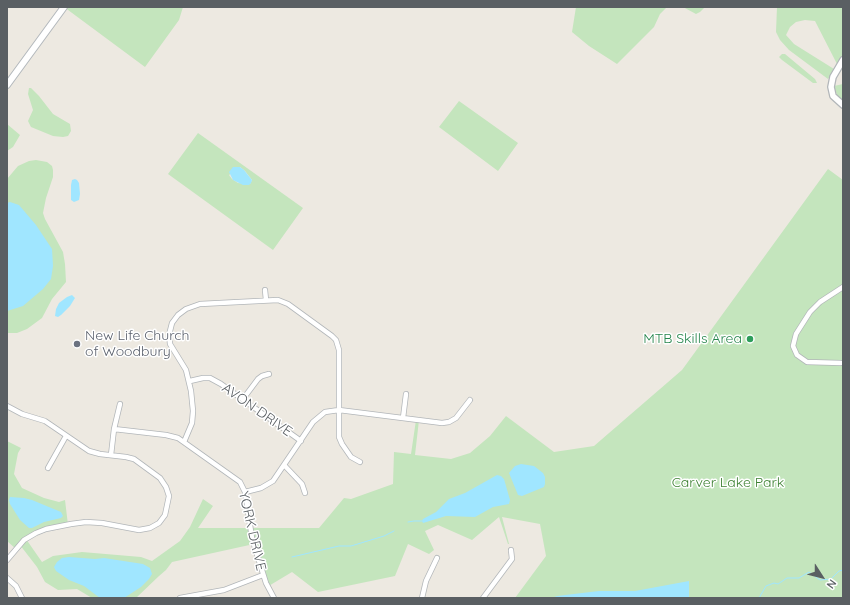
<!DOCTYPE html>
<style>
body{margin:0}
#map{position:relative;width:850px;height:605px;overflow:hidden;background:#ede9e1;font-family:Quicksand,sans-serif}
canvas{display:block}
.frame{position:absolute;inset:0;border:8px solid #5a5f63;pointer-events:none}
.north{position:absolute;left:802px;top:557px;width:40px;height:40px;-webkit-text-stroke:3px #fff;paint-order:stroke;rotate:126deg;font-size:11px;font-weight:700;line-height:16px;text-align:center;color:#5a5f63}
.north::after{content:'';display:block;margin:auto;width:14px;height:18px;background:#5a5f63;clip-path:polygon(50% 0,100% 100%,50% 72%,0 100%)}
</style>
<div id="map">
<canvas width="850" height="605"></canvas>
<div class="frame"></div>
<div class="north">N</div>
</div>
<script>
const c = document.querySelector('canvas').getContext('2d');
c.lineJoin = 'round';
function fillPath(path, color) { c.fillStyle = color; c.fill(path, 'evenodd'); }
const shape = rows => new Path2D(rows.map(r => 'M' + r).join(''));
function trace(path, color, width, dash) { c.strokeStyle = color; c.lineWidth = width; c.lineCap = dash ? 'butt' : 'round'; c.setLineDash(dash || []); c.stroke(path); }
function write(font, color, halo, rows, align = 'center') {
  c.font = font + ' Quicksand,sans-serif'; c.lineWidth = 3; c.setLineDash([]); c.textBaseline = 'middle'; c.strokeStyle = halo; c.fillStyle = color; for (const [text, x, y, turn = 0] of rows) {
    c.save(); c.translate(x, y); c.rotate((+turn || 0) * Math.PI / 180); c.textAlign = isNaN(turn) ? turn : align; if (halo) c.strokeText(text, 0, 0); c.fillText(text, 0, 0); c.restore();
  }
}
const green = shape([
 [64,7,183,7,179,20,145,67],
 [576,7,667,7,660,14,654,27,617,64,589,46,572,32],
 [683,7,705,7,700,12,696,14],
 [777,7,843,7,843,54,837,64,815,21,805,20,796,22,790,27,786,35,794,44,834,69,828,79,789,50,780,40,776,32],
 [782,54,785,54,815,79,817,83,813,83,782,60,779,57],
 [843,84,843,102,837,95,834,86],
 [29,88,31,88,39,96,53,114,70,124,71,131,68,136,63,137,53,136,31,127,28,121,33,110,28,94],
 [459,101,518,143,498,171,439,127],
 [7,124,20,135,13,147,7,151],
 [198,133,303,208,273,250,168,174],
 [240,167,245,171,252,180,250,184,238,183,232,179,229,175],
 [36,160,47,162,52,166,53,170,53,177,46,198,43,213,45,219,63,252,65,264,66,282,52,299,42,318,27,329,17,333,7,333,7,179,18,166,29,161],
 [828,169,843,180,843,598,515,598,546,556,540,524,502,517,509,544,508,544,499,517,472,540,438,525,425,531,434,550,429,554,408,544,395,576,318,592,292,572,267,587,254,544,172,562,166,570,159,576,136,598,92,598,77,589,58,590,45,582,37,567,20,545,16,549,7,541,7,441,21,448,18,453,14,474,22,488,44,498,59,502,65,500,68,525,46,529,26,539,42,562,53,556,82,552,141,557,152,561,180,541,190,527,203,499,213,506,198,528,319,528,344,498,351,499,393,484,394,452,411,454,416,420,419,420,415,455,451,459,470,453,490,436,506,416,554,452,594,446,682,370]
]);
const water = shape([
 [233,167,240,167,244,170,252,180,251,183,249,185,243,185,233,180,229,172],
 [75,179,77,180,79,183,80,194,79,200,74,202,71,200,71,185,72,180],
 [10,202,19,205,36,225,52,249,53,266,51,279,43,289,23,306,7,311,7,203],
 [72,295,75,298,70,306,61,315,58,317,55,316,56,309,59,303,67,297],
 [521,464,534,466,543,473,545,477,545,484,544,487,522,496,518,495,509,473,515,466],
 [497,475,501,476,504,479,510,500,509,504,493,507,475,517,446,516,423,523,422,521,423,519,436,512,449,499,465,493],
 [10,497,24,498,32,500,61,512,63,516,61,518,44,522,32,528,29,528,20,520,10,504,9,500],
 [69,557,95,559,104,558,143,564,150,568,152,574,149,579,141,587,124,598,100,598,84,586,69,580,56,571,54,567,57,562,62,558],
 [689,581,689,598,552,598,557,596,599,591,635,591]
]);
const stream = shape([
 [408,522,414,521,422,521],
 [292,557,339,546,351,546,384,536,394,531],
 [759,598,766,586,774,583,778,584,787,578,799,578,809,572,820,580,831,579,839,571,843,570]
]);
const minor = shape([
 [265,290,266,300],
 [841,363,807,362,797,355,793,346,796,334,810,312,820,302,843,287],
 [190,381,203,378,210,378,221,384,301,441],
 [243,399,258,379,262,376,269,374],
 [7,406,22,414,45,421,89,451,100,454,126,457,134,459,160,478,166,487,169,496,165,515,159,523,150,528,139,530,102,523,86,522,71,524,46,529,36,533,24,540,7,560],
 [403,418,406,394],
 [114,429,166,435,178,438,240,482,245,492,252,538,266,583,274,598],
 [184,442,192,423,193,411,191,391,186,370,170,344,169,335,172,323,178,315,186,309,200,304,278,300,288,304,332,336,336,340,339,350,339,437,342,444,351,457,360,462],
 [111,455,114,429,120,404],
 [284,465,302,484,305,493],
 [48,468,66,436],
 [245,492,261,488,273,481,313,422,325,412,339,410,442,423,449,422,456,418,470,400],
 [7,578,16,586,22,598],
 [180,598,224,590,263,575],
 [422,598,426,581,437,558],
 [483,598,512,559,511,550]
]);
const tertiary = shape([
 [843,60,833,77,831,87,833,96,843,105]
]);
const secondary = shape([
 [7,85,64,7]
]);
const markers = [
 [750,339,4,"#2e9e5b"],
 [77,344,4,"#6b7280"]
];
const worshipNames = [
 ["New Life Church",85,336],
 ["of Woodbury",85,352]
];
const leisureNames = [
 ["MTB Skills Area",742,339]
];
const streetNames = [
 ["AVON DRIVE",257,410,35],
 ["YORK DRIVE",252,531,77]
];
const parkNames = [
 ["Carver Lake Park",728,483]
];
fillPath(green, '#c4e5bd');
fillPath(water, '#a0e6ff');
trace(stream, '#a0e6ff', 1);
trace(minor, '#b2b6b9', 6);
trace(tertiary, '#b2b6b9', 8);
trace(secondary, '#b3b8bc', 8);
trace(minor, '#fff', 4.5);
trace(tertiary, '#fff', 5.5);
trace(secondary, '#fff', 6);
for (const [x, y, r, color] of markers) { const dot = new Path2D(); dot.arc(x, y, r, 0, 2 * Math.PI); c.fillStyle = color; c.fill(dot); trace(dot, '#fff', 1.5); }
write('14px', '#5b616d', '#fff', worshipNames, 'left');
write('14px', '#27864d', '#fff', leisureNames, 'right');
write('14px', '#5a5f63', '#fff', streetNames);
write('14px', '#3d8132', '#fff', parkNames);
</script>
